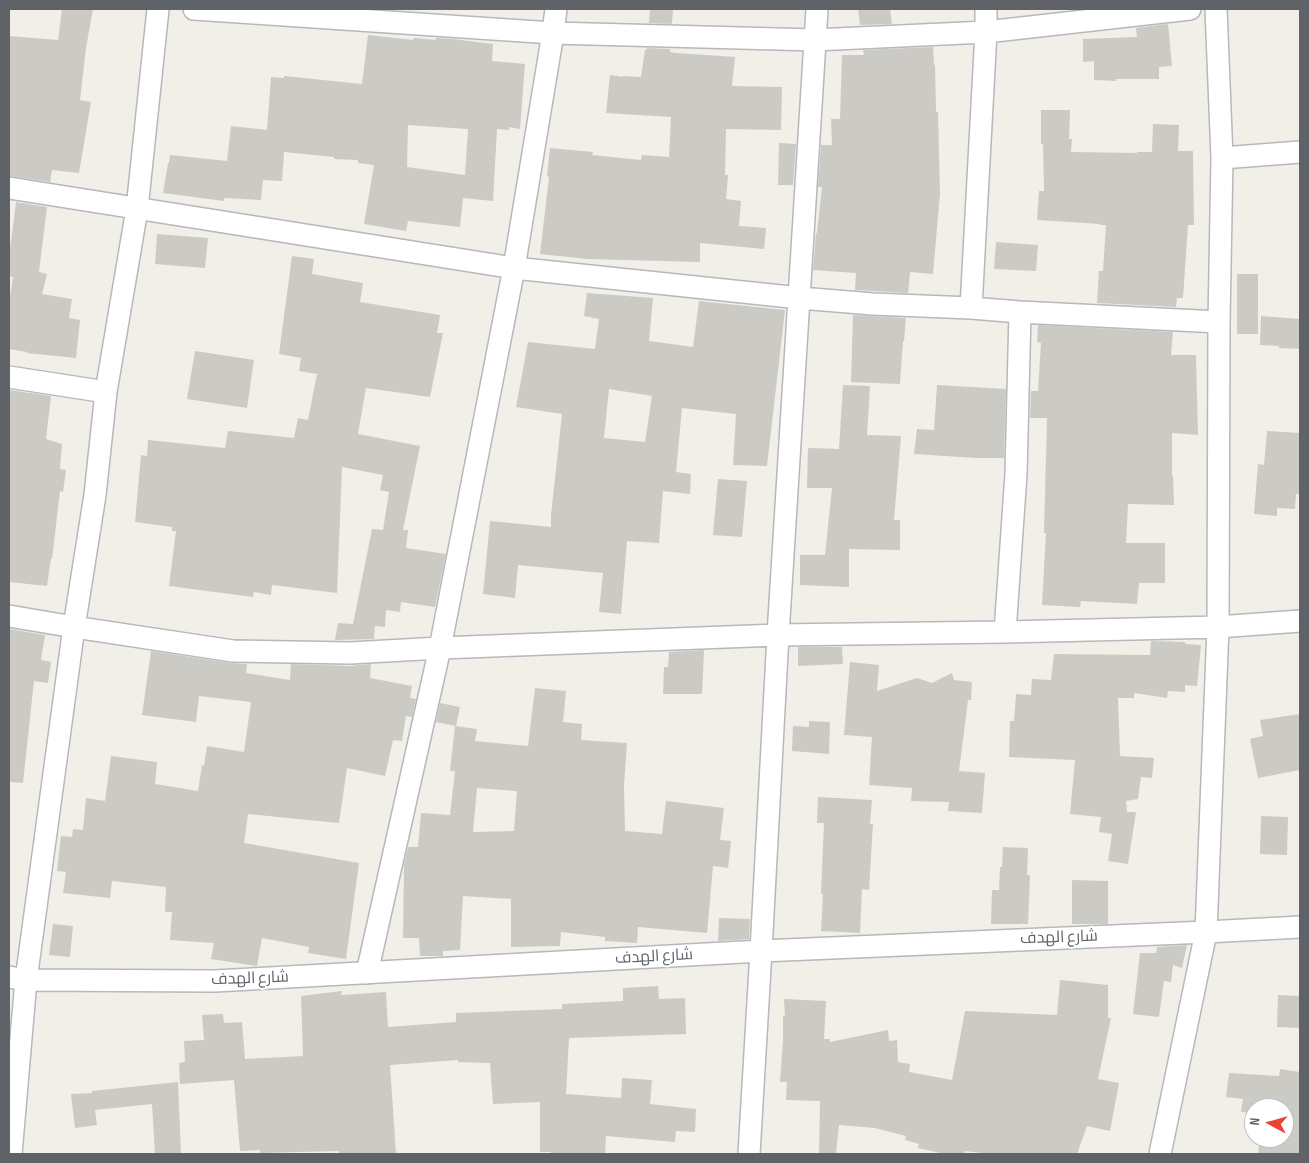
<!DOCTYPE html>
<meta charset="utf-8">
<style>
body{margin:0}
#map{position:relative;width:1309px;height:1163px;overflow:hidden;background:#f1efe8;font-family:"Sofia Sans Condensed",sans-serif}
canvas{display:block}
.frame{position:absolute;inset:0;border:10px solid #5f6368;pointer-events:none}
.north{position:absolute;left:1244px;top:1098px;width:50px;height:50px;box-sizing:border-box;background:#fff;border:1px solid #bfc1c3;border-radius:50%;rotate:276deg;font-size:14px;font-weight:700;line-height:20px;text-align:center;color:#5f6368}
.north::after{content:'';display:block;margin:auto;width:18px;height:22px;background:#ea4335;clip-path:polygon(50% 0,100% 100%,50% 72%,0 100%)}
</style>
<div id="map">
<canvas width="1309" height="1163"></canvas>
<div class="frame"></div>
<div class="north">N</div>
</div>
<script>
const c = document.querySelector('canvas').getContext('2d');
c.lineJoin = 'round';
function fillPath(path, color) { c.fillStyle = color; c.fill(path, 'evenodd'); }
const shape = rows => new Path2D(rows.map(r => 'M' + r).join(''));
function trace(path, color, width, dash) { c.strokeStyle = color; c.lineWidth = width; c.lineCap = dash ? 'butt' : 'round'; c.setLineDash(dash || []); c.stroke(path); }
function write(font, color, halo, rows, align = 'center') {
  c.font = font + ' "Sofia Sans Condensed",Cairo,sans-serif'; c.lineWidth = 4; c.setLineDash([]); c.textBaseline = 'middle'; c.strokeStyle = halo; c.fillStyle = color; for (const [text, x, y, turn = 0] of rows) {
    c.save(); c.translate(x, y); c.rotate((+turn || 0) * Math.PI / 180); c.textAlign = isNaN(turn) ? turn : align; if (halo) c.strokeText(text, 0, 0); c.fillText(text, 0, 0); c.restore();
  }
}
const building = shape([
 [62,9,93,9,86,48,80,100,91,102,79,173,52,170,50,182,9,176,9,36,58,40],
 [650,9,673,9,672,24,649,23],
 [858,9,890,9,892,24,860,25],
 [1168,24,1172,66,1159,67,1159,79,1116,79,1116,81,1094,80,1094,61,1083,62,1083,39,1137,37,1136,28],
 [368,35,413,40,414,38,436,40,436,38,453,39,493,44,492,61,525,64,520,129,509,127,509,130,497,129,493,201,463,198,460,227,408,221,406,231,364,224,374,165,358,163,358,160,334,159,334,157,284,152,282,181,263,180,261,200,224,198,224,201,163,193,168,163,169,163,170,155,227,161,231,126,267,130,271,77,284,78,284,76,362,84],
 [408,125,468,129,465,175,407,167],
 [933,47,934,65,935,65,936,112,938,112,940,193,933,274,910,272,908,293,855,290,856,273,813,270,816,233,817,233,822,187,818,187,821,145,832,145,831,119,840,119,842,55,864,55,863,50],
 [647,48,670,49,670,52,677,53,735,57,732,86,782,87,781,130,726,129,725,175,728,175,726,199,741,201,739,226,766,228,764,249,700,243,700,262,587,259,540,254,549,177,547,176,550,148,593,152,592,155,641,160,642,155,669,157,671,117,606,113,610,75,623,77,623,76,641,77,645,50,646,50],
 [1041,110,1070,110,1069,139,1072,139,1071,152,1137,153,1137,152,1152,152,1153,124,1179,125,1178,151,1193,151,1194,225,1188,225,1183,298,1177,298,1176,307,1097,303,1099,271,1103,271,1106,225,1100,225,1100,224,1037,220,1039,191,1044,191,1043,144,1041,144],
 [779,143,796,144,793,185,778,185],
 [16,202,47,207,39,272,47,274,42,294,72,299,69,318,80,320,76,358,27,353,27,352,9,349,9,304,13,277,9,276,9,257],
 [157,234,208,238,205,268,155,264],
 [996,242,1038,245,1036,271,994,269],
 [292,256,314,259,312,274,363,283,360,302,440,315,437,333,443,333,430,397,366,388,358,434,420,446,403,530,408,530,406,548,446,554,435,607,401,602,400,612,386,610,385,627,375,626,374,639,335,640,338,623,353,624,372,529,383,530,389,492,380,490,383,475,342,467,337,593,272,585,271,595,254,592,253,597,169,586,176,531,172,531,172,527,135,522,141,455,147,456,148,440,225,448,228,431,294,438,298,418,308,420,317,374,299,371,301,358,279,354],
 [1237,274,1258,274,1258,334,1237,334],
 [587,293,653,298,649,341,693,347,699,301,785,310,767,466,733,465,736,414,682,408,676,472,691,474,690,494,663,491,659,543,627,541,621,614,599,612,603,573,518,565,515,598,483,594,490,521,551,527,551,515,562,414,516,407,528,342,595,349,599,319,584,316],
 [609,389,652,396,645,442,604,438],
 [853,315,906,318,904,341,903,341,900,384,851,382],
 [1261,316,1300,319,1300,349,1279,348,1279,346,1260,345],
 [1038,325,1173,332,1171,355,1196,355,1198,435,1172,433,1172,476,1173,476,1174,505,1128,504,1126,543,1165,543,1165,583,1139,583,1137,604,1081,601,1080,607,1042,605,1046,533,1044,533,1047,418,1030,418,1031,391,1038,391,1041,343,1037,342],
 [195,351,254,360,247,408,187,399],
 [843,385,870,386,867,435,901,436,894,520,900,520,900,550,849,549,849,587,800,585,800,555,825,555,832,488,807,488,808,448,839,449],
 [937,385,1006,389,1004,458,976,458,914,454,917,429,934,430],
 [9,390,51,396,46,439,62,444,60,469,66,470,63,492,60,491,52,559,51,559,47,586,9,582],
 [1267,431,1300,433,1300,494,1296,494,1295,509,1277,508,1277,516,1254,514,1258,464,1264,465],
 [718,479,747,481,742,537,713,535],
 [9,629,45,635,41,660,51,662,48,683,34,681,23,783,9,782],
 [1151,641,1185,642,1185,644,1201,645,1197,686,1185,685,1185,692,1168,691,1167,698,1134,693,1134,698,1118,698,1120,756,1154,758,1152,778,1141,777,1138,799,1126,801,1127,812,1136,812,1128,864,1108,861,1112,834,1099,832,1101,817,1070,814,1075,760,1009,757,1010,721,1014,721,1016,694,1031,695,1032,679,1051,680,1054,654,1150,655],
 [798,647,842,647,843,664,798,666],
 [704,650,702,694,663,694,664,667,668,667,669,652],
 [151,651,231,663,247,664,246,673,290,680,291,664,350,666,371,664,370,678,412,686,410,698,416,699,412,717,406,716,402,741,393,740,385,776,347,768,339,823,248,814,244,843,359,863,346,959,308,953,309,947,262,938,257,966,211,959,214,943,170,940,172,912,165,912,166,887,112,881,110,898,63,893,66,872,57,871,61,836,72,837,73,829,83,830,86,798,105,801,111,756,157,762,155,784,198,791,202,765,204,766,207,746,244,752,251,702,199,696,196,722,142,715],
 [850,662,879,665,877,691,917,678,932,683,952,673,954,680,972,682,971,700,968,700,959,771,985,773,982,813,948,811,949,802,911,801,912,788,869,785,872,737,844,735],
 [535,688,566,691,563,722,582,724,581,740,627,743,624,785,625,831,662,834,666,801,724,808,720,840,731,841,728,868,713,866,707,933,638,927,637,943,605,941,605,937,561,932,560,946,511,947,511,899,463,896,460,950,443,951,443,956,420,956,419,938,403,938,404,865,408,847,418,847,421,813,450,815,455,771,450,771,455,726,477,729,475,741,528,746],
 [477,788,517,791,514,831,473,832],
 [440,703,460,707,456,726,436,722],
 [1300,714,1300,770,1258,778,1250,739,1263,736,1260,720],
 [809,721,830,722,829,754,792,751,793,726,809,727],
 [818,797,872,800,870,824,873,824,869,890,862,889,860,933,821,931,823,894,821,894,824,823,817,823],
 [1261,816,1288,817,1287,855,1260,854],
 [1003,847,1028,848,1027,875,1030,875,1028,924,991,924,992,890,999,890,1000,867,1002,867],
 [1072,880,1108,881,1108,924,1072,924],
 [719,918,750,919,749,939,718,941],
 [53,924,73,926,70,957,49,955],
 [1187,945,1182,968,1173,965,1171,982,1164,981,1159,1017,1133,1014,1140,953,1156,953,1157,947],
 [1060,980,1108,985,1108,1018,1111,1018,1098,1079,1119,1083,1110,1131,1087,1126,1077,1154,991,1154,965,1151,964,1154,945,1154,918,1148,919,1144,905,1140,906,1136,875,1128,839,1125,836,1154,819,1154,820,1101,786,1100,787,1082,780,1082,783,1040,783,1016,785,1016,784,999,826,1001,824,1039,830,1039,830,1042,888,1030,889,1041,897,1040,898,1062,910,1064,909,1072,952,1080,965,1011,1057,1015],
 [658,986,659,999,685,998,686,1034,569,1038,566,1094,621,1098,622,1078,652,1080,650,1104,696,1109,695,1132,676,1131,675,1142,606,1136,605,1154,551,1154,551,1152,540,1152,540,1102,493,1104,490,1063,458,1062,458,1060,390,1065,396,1154,339,1154,339,1151,260,1153,260,1150,240,1151,234,1080,180,1084,179,1063,185,1062,184,1041,204,1040,202,1015,223,1014,224,1023,242,1022,245,1059,303,1056,301,996,342,991,341,995,386,992,388,1027,456,1022,456,1013,562,1009,562,1004,623,1001,623,988],
 [1278,995,1300,996,1300,1028,1277,1027],
 [1280,1069,1300,1072,1300,1154,1258,1154,1260,1138,1284,1138,1284,1108,1254,1108,1254,1113,1241,1112,1243,1099,1226,1097,1229,1073,1279,1076],
 [178,1082,181,1154,155,1154,152,1104,95,1110,97,1125,75,1128,71,1094,92,1093,92,1091]
]);
const street = shape([
 [194,9,553,33,815,40,986,32,1190,9],
 [1222,158,1300,152],
 [9,188,514,268,800,298,873,304,971,308,1020,312,1219,322],
 [971,308,986,32,986,9],
 [9,377,106,392],
 [9,616,74,627,233,651,350,653,440,648,778,635,1005,632,1218,627,1300,621],
 [1005,632,1016,474,1020,312],
 [367,973,440,648,514,268,553,33,556,9],
 [9,977,26,980,215,981,761,951,1206,932,1300,927],
 [11,1154,26,980,74,627,95,495,106,392,137,209,158,9],
 [749,1154,761,951,778,635,817,9],
 [1160,1154,1206,932,1218,627,1219,322,1222,158,1216,9]
]);
const streetNames = [
 ["شارع الهدف",1059,938,-2],
 ["شارع الهدف",654,957,-3],
 ["شارع الهدف",250,979,-2]
];
fillPath(building, '#cccac5');
trace(street, '#b5b8bc', 24);
trace(street, '#fff', 21);
write('16px', '#5f6368', '#fff', streetNames);
</script>
